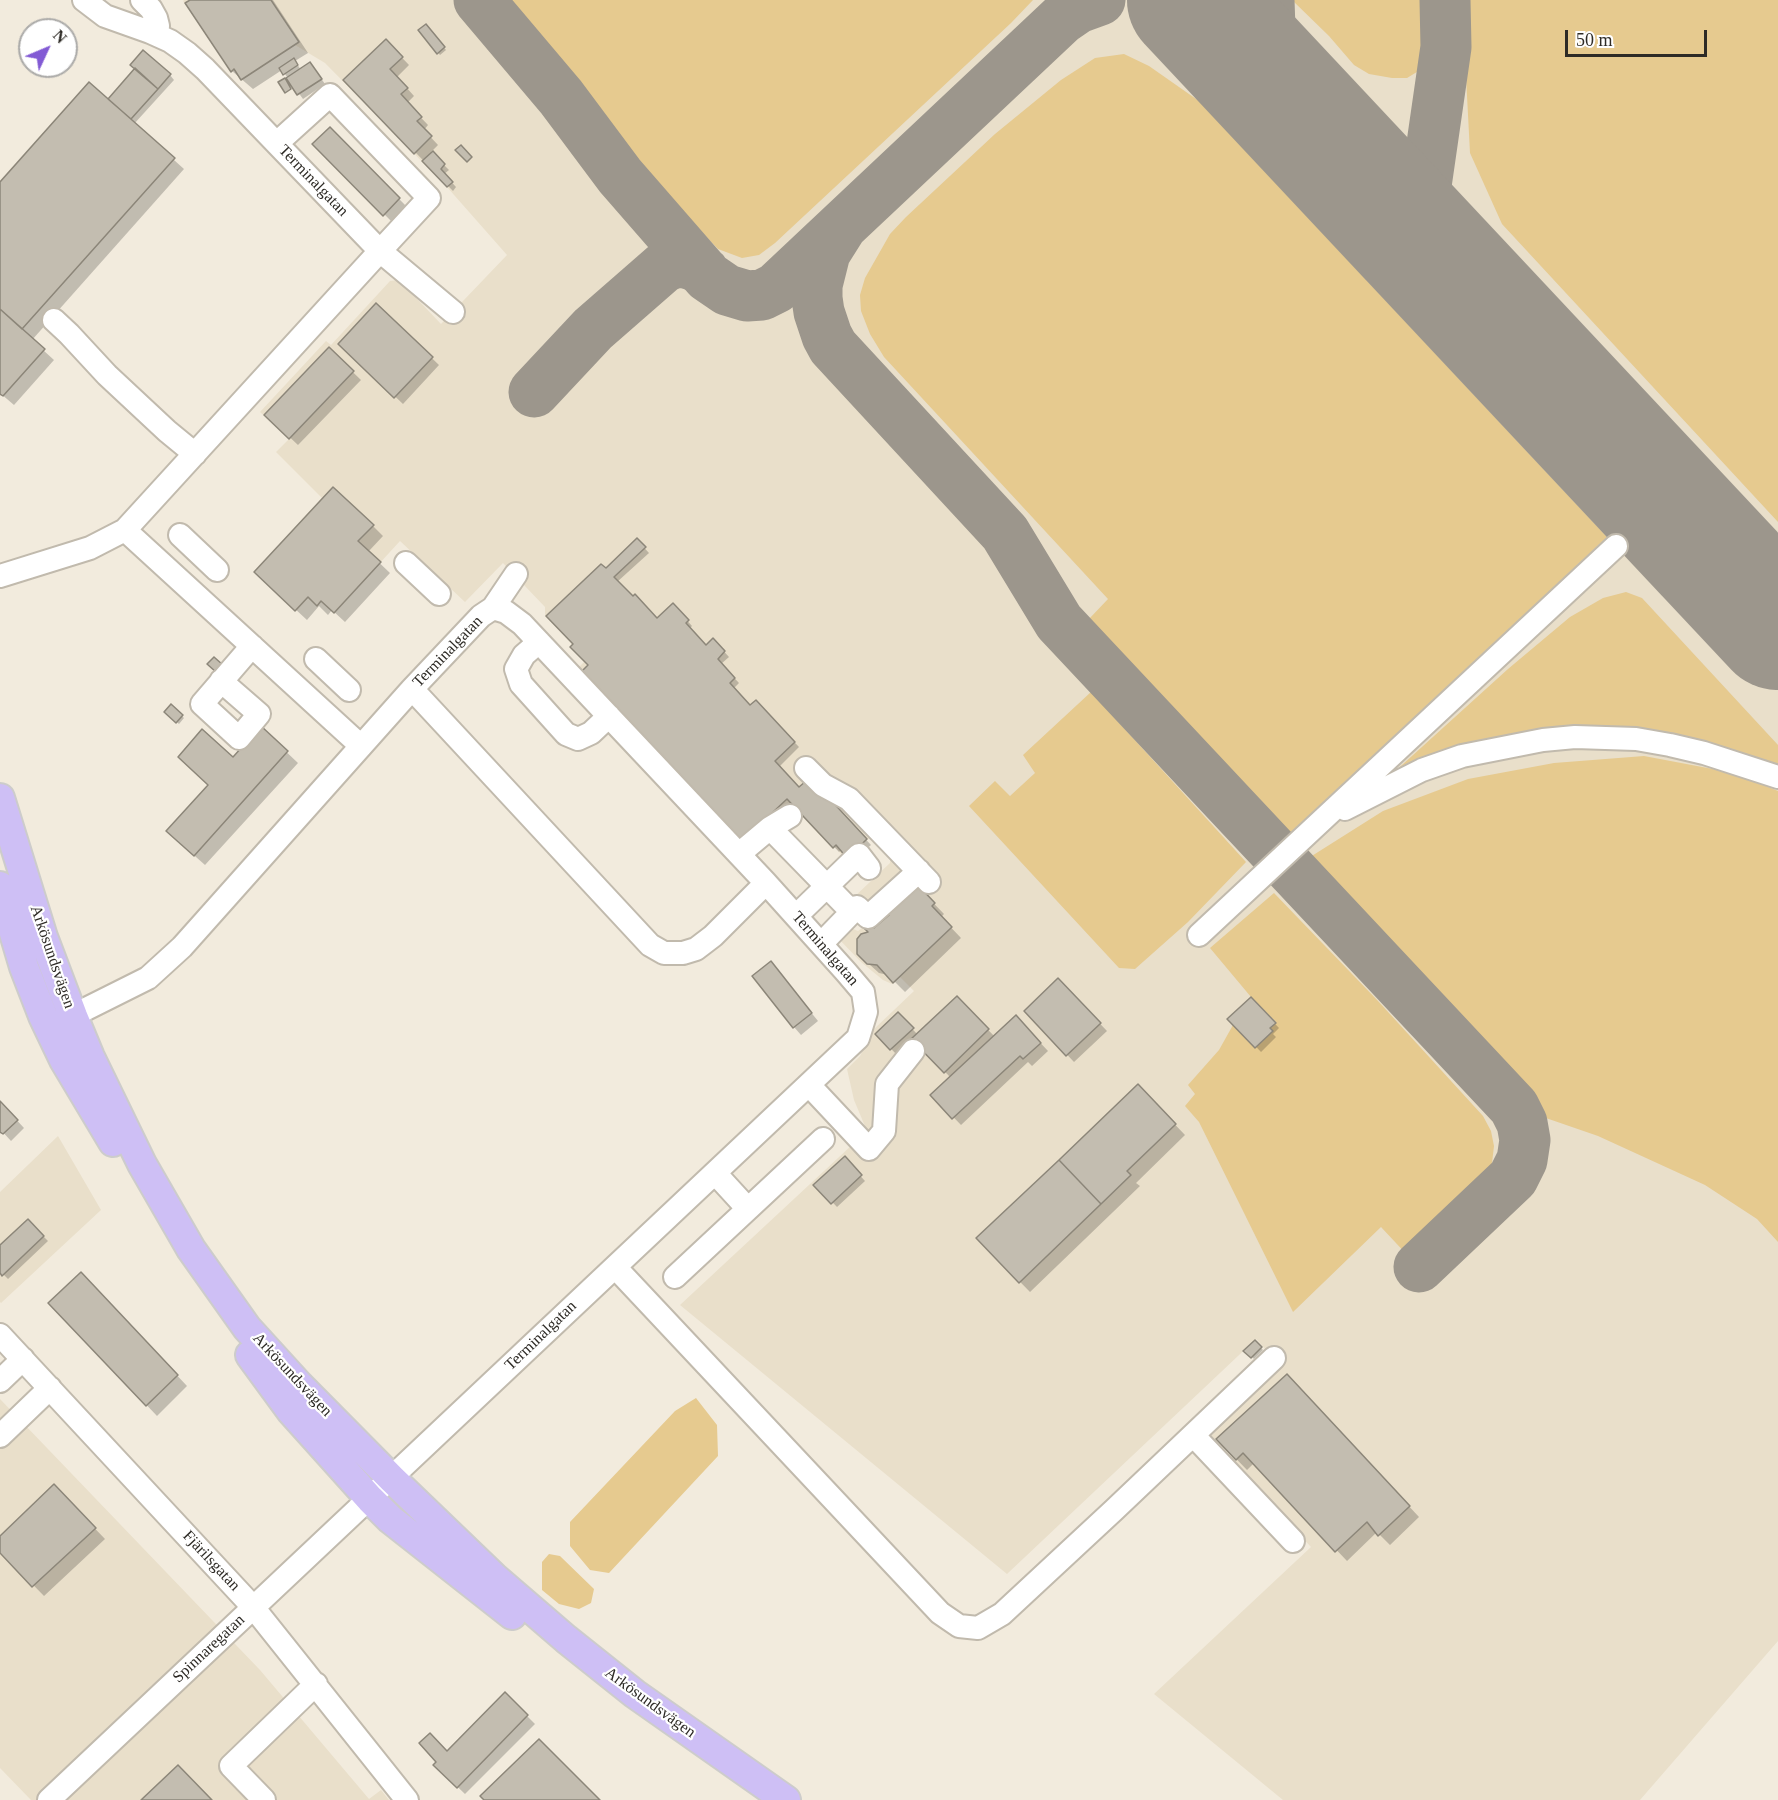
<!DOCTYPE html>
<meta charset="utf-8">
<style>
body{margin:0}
#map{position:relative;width:1778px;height:1800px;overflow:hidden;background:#f2ebdd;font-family:Georgia,serif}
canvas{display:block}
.north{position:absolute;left:18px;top:18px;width:60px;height:60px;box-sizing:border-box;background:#fff;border:2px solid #abaaa8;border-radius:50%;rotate:46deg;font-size:16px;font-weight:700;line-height:24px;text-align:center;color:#2e2b26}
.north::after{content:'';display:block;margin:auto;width:21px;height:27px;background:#825ad4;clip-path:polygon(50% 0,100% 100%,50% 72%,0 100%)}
.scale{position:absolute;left:1565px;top:30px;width:142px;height:27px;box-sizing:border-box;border:3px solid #2e2b26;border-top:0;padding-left:8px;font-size:18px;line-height:21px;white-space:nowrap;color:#2e2b26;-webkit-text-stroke:4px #fff;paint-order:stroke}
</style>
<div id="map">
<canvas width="1778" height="1800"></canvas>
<div class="north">N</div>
<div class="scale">50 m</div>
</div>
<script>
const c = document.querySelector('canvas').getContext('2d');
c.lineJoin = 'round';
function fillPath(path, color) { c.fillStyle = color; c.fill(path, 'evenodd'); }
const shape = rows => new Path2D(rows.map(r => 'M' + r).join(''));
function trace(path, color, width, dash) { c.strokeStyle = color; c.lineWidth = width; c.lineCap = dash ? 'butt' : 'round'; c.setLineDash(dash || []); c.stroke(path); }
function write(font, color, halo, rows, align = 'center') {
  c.font = font + ' Georgia,serif'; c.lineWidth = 4.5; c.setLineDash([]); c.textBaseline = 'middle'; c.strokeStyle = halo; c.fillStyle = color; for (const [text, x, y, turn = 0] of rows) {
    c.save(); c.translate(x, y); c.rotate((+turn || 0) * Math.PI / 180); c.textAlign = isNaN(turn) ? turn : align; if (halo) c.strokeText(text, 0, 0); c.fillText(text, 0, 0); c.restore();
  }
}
const built = shape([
 [184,0,1778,0,1778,1641,1640,1800,1283,1800,1154,1694,1311,1547,1208,1437,1282,1367,1256,1339,1007,1574,680,1305,867,1131,854,1100,847,1069,860,1056,873,1030,914,991,900,977,892,984,883,980,861,962,837,937,848,927,858,931,862,928,852,917,858,910,874,927,876,925,852,899,890,863,891,855,875,838,868,839,846,860,835,847,833,849,793,807,787,812,781,806,743,842,579,667,584,662,570,647,572,644,545,616,545,607,503,563,465,602,400,541,334,613,321,602,317,606,308,598,296,611,254,572,322,498,276,452,289,439,260,412,326,341,331,345,390,281,399,280,441,324,507,255,447,187,325,63,295,45,241,80,234,70,231,72,183,1],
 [58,1136,101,1210,1,1303,0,1302,0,1192],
 [0,1399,260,1670,369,1799,381,1790,389,1800,31,1800,0,1768]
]);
const green = shape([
 [497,0,1033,0,1011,23,775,243,759,255,742,258,718,249,632,159],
 [1292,0,1433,0,1435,61,1407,78,1392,78,1369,74,1354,65,1329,36],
 [1462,0,1778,0,1778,522,1502,224,1470,153],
 [1124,54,1149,66,1199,101,1607,537,1287,839,1089,623,1089,619,1108,599,884,357,870,334,861,311,860,295,865,278,890,234,906,217,995,134,1061,80,1095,58],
 [1626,592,1642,598,1778,745,1778,769,1605,730,1391,775,1508,669,1570,617,1603,598],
 [1091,692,1246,862,1188,922,1135,969,1119,968,969,806,995,781,1010,796,1035,773,1023,755],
 [1644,756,1734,773,1778,791,1778,1242,1757,1219,1705,1185,1598,1136,1514,1107,1523,1096,1307,859,1383,811,1468,779,1554,763],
 [1274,893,1378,1001,1483,1116,1491,1131,1494,1146,1492,1163,1487,1179,1479,1193,1410,1258,1381,1227,1293,1312,1199,1122,1185,1106,1195,1094,1188,1085,1219,1050,1233,1025,1255,1048,1272,1032,1270,1028,1276,1022,1251,997,1210,948],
 [696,1398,717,1425,718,1456,609,1573,590,1570,570,1546,570,1522,675,1411],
 [549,1554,560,1556,594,1589,591,1603,579,1609,559,1604,542,1590,542,1562]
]);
const shadow = shape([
 [193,0,273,0,308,53,295,61,301,70,310,63,325,84,303,99,282,70,253,89,232,71],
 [426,26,446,50,440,55,420,31],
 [386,41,409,65,397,77,414,96,407,103,428,125,424,130,438,145,431,152,449,170,444,174,456,187,453,191,345,80],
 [170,75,174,80,134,124,184,169,32,340,54,360,14,405,0,393,0,185,113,105],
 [330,129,407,207,392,222,315,144],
 [377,305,439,365,403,404,340,344],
 [329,349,361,380,298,445,266,415],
 [373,526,383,536,368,552,390,573,345,622,332,610,328,615,319,606,307,620,266,582],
 [637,540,649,553,617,582,657,620,673,605,692,626,689,629,706,647,718,645,729,657,721,664,739,683,733,689,750,707,756,702,799,747,779,767,800,789,815,785,871,845,853,861,842,849,839,852,792,802,748,844,590,666,575,644,606,570],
 [171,706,184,718,179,724,166,712],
 [261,728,298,763,205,865,178,841,233,759],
 [915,884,944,914,941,917,961,938,905,992,888,975,879,973,869,964,875,930,891,915],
 [771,963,818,1021,801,1035,794,1027],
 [1058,980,1107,1031,1074,1062,1026,1011],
 [957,998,995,1037,1016,1017,1048,1051,1032,1066,1028,1062,961,1125,932,1095,951,1078,912,1038,896,1054,877,1034,898,1014,918,1035],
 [1251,999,1279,1028,1273,1034,1276,1037,1261,1052,1230,1019],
 [1138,1086,1185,1135,1136,1183,1140,1186,1030,1292,978,1239],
 [0,1102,24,1128,11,1141,0,1129],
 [844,1158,865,1181,837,1207,816,1185],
 [28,1221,48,1241,8,1279,0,1271,0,1247],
 [91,1284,187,1386,157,1416,50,1303],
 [1255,1342,1263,1350,1254,1359,1246,1351],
 [1297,1386,1419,1517,1390,1545,1377,1532,1347,1561,1254,1463,1247,1470,1218,1440],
 [54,1486,105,1539,44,1596,0,1551,0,1538],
 [505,1694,535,1724,465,1794,435,1765]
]);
const taxiway = shape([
 [479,0,561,97,620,176,708,277,727,290,747,296,762,295,776,288,1062,19,1078,8,1100,0],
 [1166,0,1183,7,1201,18,1234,46],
 [1269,0,1272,87],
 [842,226,825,253,817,285,817,298,819,312,827,336,833,347,1005,533,1059,622,1514,1107,1522,1123,1525,1140,1522,1160,1513,1178,1419,1267],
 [1418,241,1446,47,1445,0],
 [534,392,593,329,664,267,679,261,696,266,704,272]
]);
const runway = shape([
 [1191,0,1778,626]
]);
const building = shape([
 [190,0,271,0,299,42,241,80,234,69,231,72,185,3,190,0],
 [426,24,445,47,437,54,418,30,426,24],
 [386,39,403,57,390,69,408,88,401,94,422,117,417,121,432,136,414,154,343,80,386,39],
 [143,50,171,74,158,89,130,65,143,50],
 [294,58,298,65,283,75,279,68,294,58],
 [310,62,322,79,297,95,286,78,310,62],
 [135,68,158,89,131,119,108,99,135,68],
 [285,78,291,89,285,93,278,82,285,78],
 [89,82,175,158,22,329,0,309,0,182,89,82],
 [330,127,400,198,383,216,312,144,330,127],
 [461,145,472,157,467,162,455,150,461,145],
 [433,151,445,164,441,169,453,182,447,187,422,161,433,151],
 [376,303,433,357,394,398,338,344,376,303],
 [0,309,45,349,3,396,0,394,0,309],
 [329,347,354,371,289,439,264,415,329,347],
 [333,487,374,525,358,541,381,562,334,613,321,601,317,606,308,597,295,611,254,572,333,487],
 [637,538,646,547,614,577,633,596,635,594,657,618,673,603,689,620,686,623,706,645,713,638,725,651,718,659,735,678,730,683,750,705,756,700,795,742,775,761,799,787,806,781,815,783,867,839,847,858,836,845,833,848,787,799,742,841,582,671,588,665,570,647,573,644,546,616,601,564,606,568,637,538],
 [214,657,223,665,216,672,207,664,214,657],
 [171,704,183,715,176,723,164,712,171,704],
 [261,726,288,751,194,856,166,831,208,785,178,757,202,729,233,757,261,726],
 [915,882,935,903,932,906,952,927,893,983,877,965,867,964,857,954,857,939,861,934,868,932,854,918,859,913,874,928,889,915,885,910,915,882],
 [771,961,812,1013,793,1028,752,976,771,961],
 [1058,978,1101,1023,1066,1056,1024,1011,1058,978],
 [957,996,989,1029,944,1073,911,1039,957,996],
 [1251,997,1276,1023,1270,1028,1273,1031,1255,1048,1227,1019,1251,997],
 [898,1012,914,1028,890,1050,875,1034,898,1012],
 [1016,1015,1041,1043,1023,1059,1020,1056,952,1119,930,1095,1016,1015],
 [1138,1084,1176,1124,1127,1171,1131,1175,1101,1204,1059,1160,1138,1084],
 [0,1101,18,1120,3,1134,0,1132,0,1101],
 [845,1156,862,1175,831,1204,813,1185,845,1156],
 [1059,1160,1101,1204,1019,1283,976,1238,1059,1160],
 [28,1219,44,1236,2,1276,0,1273,0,1245,28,1219],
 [81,1272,178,1375,146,1406,48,1303,81,1272],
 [1255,1340,1262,1347,1251,1358,1243,1351,1255,1340],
 [1287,1374,1410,1506,1378,1536,1367,1522,1335,1552,1243,1453,1236,1460,1216,1439,1287,1374],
 [54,1484,96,1528,32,1587,0,1553,0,1536,54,1484],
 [505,1692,528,1715,457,1788,433,1765,436,1762,419,1743,430,1733,447,1751,505,1692],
 [539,1739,600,1800,484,1800,480,1796,539,1739],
 [178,1765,212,1800,141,1800,178,1765]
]);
const minor = shape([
 [142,0,151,9,156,18,158,26,157,35],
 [277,143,330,95,429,198,380,251,453,312],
 [54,320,69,334,107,375,167,431,195,454],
 [125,530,361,746],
 [180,535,217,570],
 [406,563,439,594],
 [0,576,90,548,125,530,380,251,205,69,187,53,170,41,150,32,105,16,84,0],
 [539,642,524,655,516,669,521,684,566,734,578,739,591,733,609,716],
 [316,659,349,690],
 [221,681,259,714,239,738,202,704,252,646],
 [412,689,650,945,664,953,683,953,696,949,713,936,766,883],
 [806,768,823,785,849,799,929,882],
 [1345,809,1422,770,1462,756,1543,740,1575,737,1636,739,1670,745,1704,753,1778,777],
 [770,828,852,912,821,944],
 [739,854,770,828,790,816],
 [852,912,857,907,868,917,919,871],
 [796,916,859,855,869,868],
 [1199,935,1616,546],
 [60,1022,148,978,182,947,412,689,481,616,493,608,516,574],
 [809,1085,869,1149,884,1131,887,1084,913,1051],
 [715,1173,748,1209],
 [615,1267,940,1613,959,1626,978,1628,1002,1614,1114,1510,1274,1358],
 [675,1277,823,1139],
 [0,1335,253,1607,407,1800],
 [0,1381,23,1359],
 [1193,1435,1293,1541],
 [0,1436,50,1388],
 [49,1800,858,1038,866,1012,863,992,846,972,766,883,522,624,506,612,493,608],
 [264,1800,231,1766,316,1684]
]);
const major = shape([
 [0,798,43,937,73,1016,90,1057,142,1164,191,1249,247,1328,298,1384,392,1479,494,1577,566,1639,635,1694,786,1800],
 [0,886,24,967,43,1016,64,1060,113,1142],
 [250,1355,291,1411,370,1499,390,1519,512,1615]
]);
const streetNames = [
 ["Terminalgatan",313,181,46],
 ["Terminalgatan",448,652,-46],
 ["Terminalgatan",825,949,49],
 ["Arkösundsvägen",52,957,71],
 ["Terminalgatan",541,1336,-44],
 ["Arkösundsvägen",292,1375,47],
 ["Fjärilsgatan",211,1561,47],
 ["Spinnaregatan",209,1649,-43],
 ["Arkösundsvägen",650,1703,36]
];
fillPath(built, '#e9dfca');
fillPath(green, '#e6ca8f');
fillPath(shadow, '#0003');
trace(taxiway, '#9c968c', 51);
trace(runway, '#9c968c', 128);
fillPath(building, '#c3bdb0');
trace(building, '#8c8679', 1.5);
trace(minor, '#c1baad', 26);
trace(major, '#cdcccb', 32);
trace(minor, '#fff', 22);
trace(major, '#cebff5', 28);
write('16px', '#2e2b26', '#fff', streetNames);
</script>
